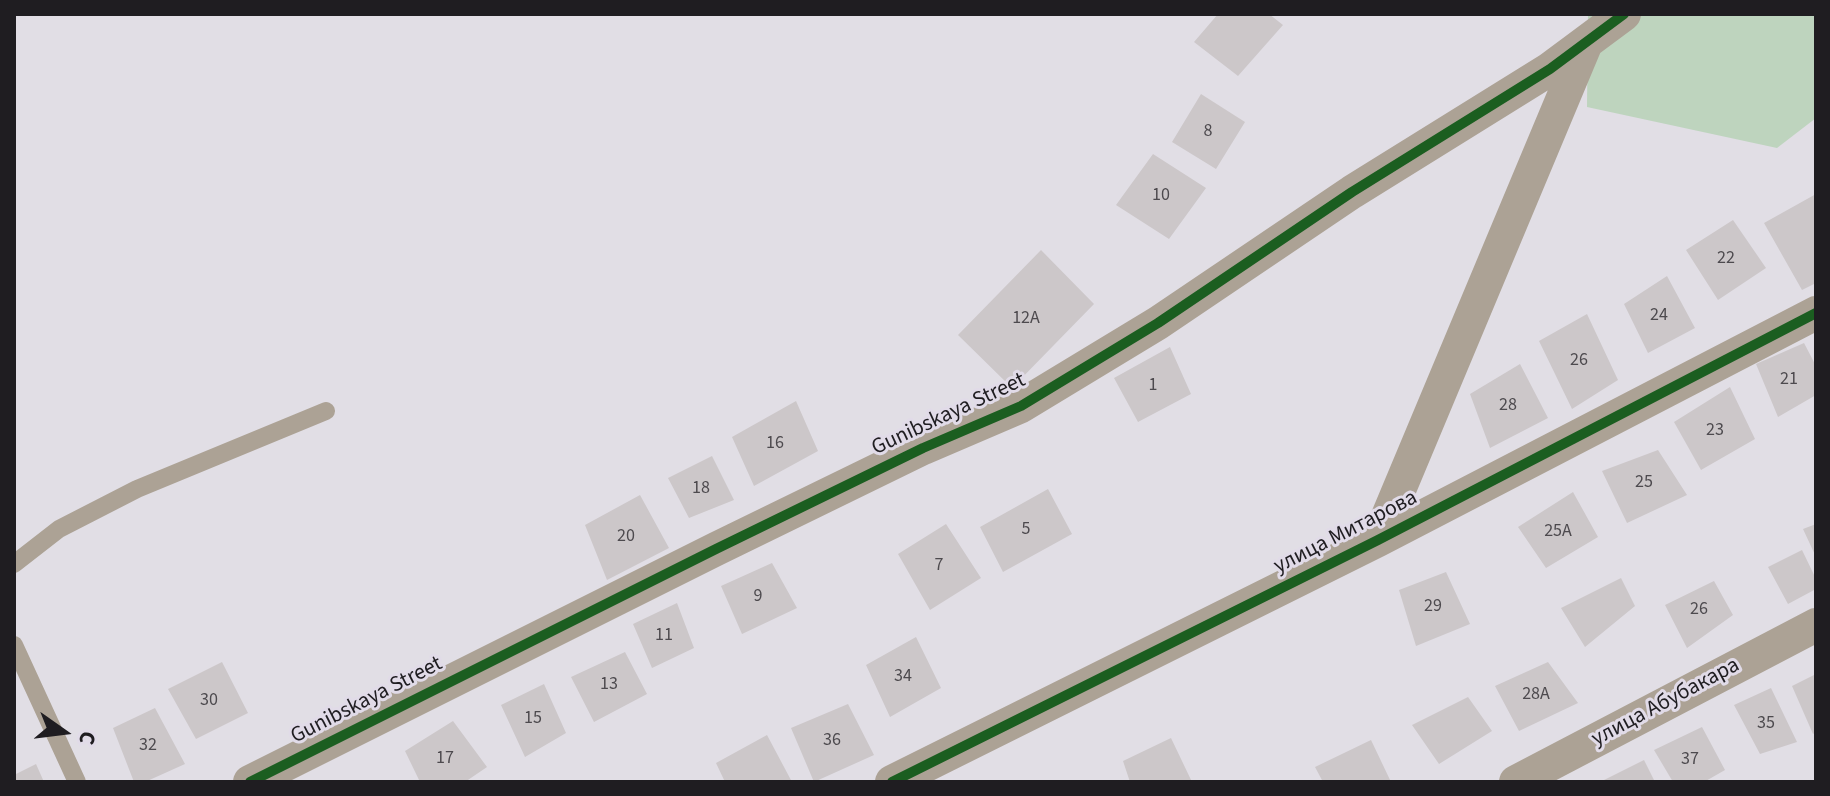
<!DOCTYPE html>
<meta charset="utf-8">
<style>
body{margin:0}
#map{position:relative;width:1830px;height:796px;overflow:hidden;background:#e1dee5;font-family:"Source Sans 3",sans-serif}
canvas{display:block}
.frame{position:absolute;inset:0;border:16px solid #1f1d21;pointer-events:none}
.north{position:absolute;left:24px;top:692px;width:80px;height:80px;-webkit-text-stroke:6px #e1dbe8;paint-order:stroke;rotate:104deg;font-size:22px;font-weight:700;line-height:32px;text-align:center;color:#1f1d21}
.north::after{content:'';display:block;margin:auto;width:28px;height:36px;background:#1f1d21;clip-path:polygon(50% 0,100% 100%,50% 72%,0 100%)}
</style>
<div id="map">
<canvas width="1830" height="796"></canvas>
<div class="frame"></div>
<div class="north">С</div>
</div>
<script>
const c = document.querySelector('canvas').getContext('2d');
c.lineJoin = 'round';
function fillPath(path, color) { c.fillStyle = color; c.fill(path, 'evenodd'); }
const shape = rows => new Path2D(rows.map(r => 'M' + r).join(''));
function trace(path, color, width, dash) { c.strokeStyle = color; c.lineWidth = width; c.lineCap = dash ? 'butt' : 'round'; c.setLineDash(dash || []); c.stroke(path); }
function write(font, color, halo, rows, align = 'center') {
  c.font = font + ' "Source Sans 3",sans-serif'; c.lineWidth = 6; c.setLineDash([]); c.textBaseline = 'middle'; c.strokeStyle = halo; c.fillStyle = color; for (const [text, x, y, turn = 0] of rows) {
    c.save(); c.translate(x, y); c.rotate((+turn || 0) * Math.PI / 180); c.textAlign = isNaN(turn) ? turn : align; if (halo) c.strokeText(text, 0, 0); c.fillText(text, 0, 0); c.restore();
  }
}
const green = shape([
 [1588,14,1816,14,1816,118,1777,148,1587,107]
]);
const building = shape([
 [1218,14,1269,14,1283,25,1238,76,1194,42],
 [1201,94,1245,122,1216,169,1172,142],
 [1153,154,1206,188,1169,239,1116,205],
 [1816,194,1816,283,1802,290,1764,223],
 [1733,220,1766,268,1718,300,1686,250],
 [1041,250,1094,304,1012,388,958,335],
 [1667,276,1695,328,1648,353,1624,304],
 [1587,314,1618,380,1572,409,1539,341],
 [1804,343,1816,366,1816,395,1778,417,1756,364],
 [1170,347,1191,394,1138,422,1114,378],
 [1520,364,1548,418,1490,448,1470,394],
 [1730,387,1755,439,1701,470,1674,422],
 [796,401,818,451,754,486,732,437],
 [1658,450,1687,495,1627,523,1602,471],
 [712,456,734,500,689,518,668,478],
 [1048,489,1072,534,1003,572,980,527],
 [1573,492,1598,537,1546,568,1518,527],
 [640,495,669,548,607,580,585,525],
 [946,524,981,578,930,610,898,554],
 [1816,524,1816,557,1803,529],
 [1802,550,1816,579,1816,589,1788,604,1768,567],
 [772,563,797,608,742,634,721,586],
 [1446,572,1470,624,1416,646,1399,590],
 [1621,578,1635,606,1585,647,1561,608],
 [1714,581,1733,615,1687,648,1665,605],
 [677,603,694,648,652,668,633,624],
 [916,637,941,688,890,717,866,665],
 [625,652,647,694,594,722,571,677],
 [222,662,248,713,196,739,168,689],
 [1548,662,1578,703,1519,731,1495,686],
 [1816,674,1816,732,1813,734,1792,686],
 [544,684,566,733,525,757,501,705],
 [1771,688,1797,742,1760,754,1734,705],
 [1468,697,1492,731,1439,764,1412,725],
 [848,704,874,755,814,782,791,728],
 [155,708,185,764,145,782,134,782,113,728],
 [453,721,487,767,465,782,420,782,405,751],
 [1702,727,1725,770,1704,782,1673,782,1654,750],
 [767,735,792,782,725,782,716,763],
 [1171,738,1192,782,1130,782,1123,761],
 [1371,740,1391,782,1323,782,1315,767],
 [1644,760,1655,782,1606,782,1604,780],
 [36,764,44,782,14,782,14,775]
]);
const lane = shape([
 [14,564,59,529,137,489,326,411],
 [14,645,77,782]
]);
const street = shape([
 [1378,540,1586,43],
 [250,782,716,549,923,448,1021,406,1158,323,1352,192,1550,69,1624,14],
 [892,782,1378,540,1816,313],
 [1516,782,1816,625]
]);
const cycleway = shape([
 [250,782,716,549,923,448,1021,406,1158,323,1352,192,1550,69,1624,14],
 [892,782,1378,540,1816,313]
]);
const numberNames = [
 ["8",1208,132],
 ["10",1161,196],
 ["22",1726,259],
 ["24",1659,316],
 ["12А",1026,319],
 ["26",1579,361],
 ["21",1789,380],
 ["1",1153,386],
 ["28",1508,406],
 ["23",1715,431],
 ["16",775,444],
 ["25",1644,483],
 ["18",701,489],
 ["5",1026,530],
 ["25А",1558,532],
 ["20",626,537],
 ["7",939,566],
 ["9",758,597],
 ["29",1433,607],
 ["26",1699,610],
 ["11",664,636],
 ["34",903,677],
 ["13",609,685],
 ["28А",1536,695],
 ["30",209,701],
 ["15",533,719],
 ["35",1766,724],
 ["36",832,741],
 ["32",148,746],
 ["17",445,759],
 ["37",1690,760]
];
const streetNames = [
 ["Gunibskaya Street",949,415,-25],
 ["улица Митарова",1346,533,-27],
 ["Gunibskaya Street",367,701,-27],
 ["улица Абубакара",1666,703,-28]
];
fillPath(green, '#bed4be');
fillPath(building, '#ccc7c9');
trace(lane, '#aca295', 18);
trace(street, '#aca295', 34);
trace(cycleway, '#1b5e20', 10);
write('18px', '#4d4a4e', null, numberNames);
write('22px', '#1f1d21', '#e1dbe8', streetNames);
</script>
